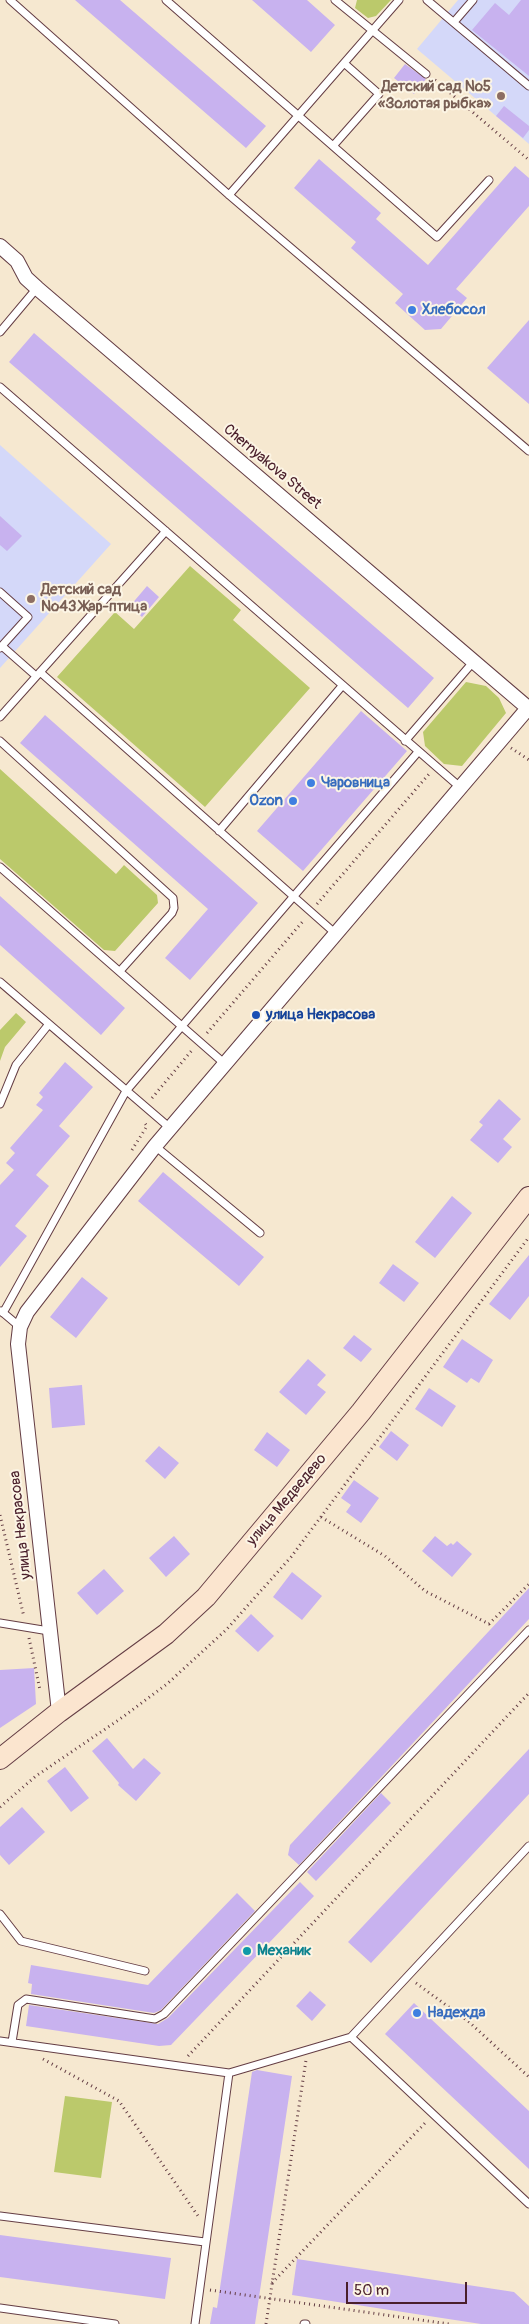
<!DOCTYPE html>
<meta charset="utf-8">
<style>
body{margin:0}
#map{position:relative;width:529px;height:2324px;overflow:hidden;background:#f6e8d0;font-family:Pangolin,sans-serif}
canvas{display:block}
.scale{position:absolute;left:346px;top:2282px;width:121px;height:22px;box-sizing:border-box;border:2px solid #4a1f2b;border-top:0;padding-left:6px;font-size:15px;line-height:18px;white-space:nowrap;color:#4a1f2b;-webkit-text-stroke:4px #fcf5e5;paint-order:stroke}
</style>
<div id="map">
<canvas width="529" height="2324"></canvas>
<div class="scale">50 m</div>
</div>
<script>
const c = document.querySelector('canvas').getContext('2d');
c.lineJoin = 'round';
function fillPath(path, color) { c.fillStyle = color; c.fill(path, 'evenodd'); }
const shape = rows => new Path2D(rows.map(r => 'M' + r).join(''));
function trace(path, color, width, dash) { c.strokeStyle = color; c.lineWidth = width; c.lineCap = dash ? 'butt' : 'round'; c.setLineDash(dash || []); c.stroke(path); }
function write(font, color, halo, rows, align = 'center') {
  c.font = font + ' Pangolin,sans-serif'; c.lineWidth = 4; c.setLineDash([]); c.textBaseline = 'middle'; c.strokeStyle = halo; c.fillStyle = color; for (const [text, x, y, turn = 0] of rows) {
    c.save(); c.translate(x, y); c.rotate((+turn || 0) * Math.PI / 180); c.textAlign = isNaN(turn) ? turn : align; if (halo) c.strokeText(text, 0, 0); c.fillText(text, 0, 0); c.restore();
  }
}
const built = shape([
 [458,0,529,0,529,144,417,49],
 [0,445,111,544,0,668]
]);
const green = shape([
 [357,0,391,0,376,16,368,18,355,8],
 [190,566,241,610,233,620,310,688,205,807,57,677,115,612,134,629],
 [466,682,486,686,499,698,506,713,462,766,444,764,425,746,423,732],
 [0,769,116,874,124,865,157,895,158,903,115,951,104,950,0,859],
 [16,1013,26,1022,5,1047,0,1061,0,1030],
 [65,2096,112,2102,101,2178,54,2172]
]);
const building = shape([
 [75,0,120,0,266,126,246,148],
 [252,0,307,0,335,25,311,52],
 [521,0,529,0,529,76,472,30,495,3,509,15],
 [405,64,426,79,414,94,394,78],
 [504,106,529,126,529,130,523,138,496,116],
 [319,159,381,213,376,219,428,265,515,166,529,178,529,206,456,289,467,298,441,329,425,330,395,303,403,294,351,248,356,242,294,188],
 [529,320,529,404,487,368],
 [34,333,434,678,408,708,9,362],
 [0,516,22,536,7,551,0,545],
 [147,586,159,597,142,617,130,606],
 [361,711,407,751,303,871,257,831],
 [45,715,258,903,190,980,165,958,208,909,20,743],
 [0,896,125,1008,101,1035,0,945],
 [65,1062,93,1087,59,1126,70,1136,36,1175,49,1186,15,1226,27,1236,0,1267,0,1185,14,1170,6,1163,15,1153,10,1148,43,1110,36,1105,43,1097,39,1093],
 [499,1099,521,1119,503,1139,512,1147,498,1163,470,1140,483,1125,479,1122],
 [163,1172,264,1257,239,1286,138,1201],
 [452,1196,472,1213,435,1258,415,1242],
 [529,1255,529,1296,510,1320,489,1304],
 [393,1264,419,1283,404,1302,379,1283],
 [82,1277,108,1298,76,1338,50,1317],
 [354,1335,372,1349,361,1362,343,1348],
 [462,1339,493,1360,479,1383,471,1378,467,1383,443,1367],
 [308,1359,326,1375,317,1385,326,1392,306,1415,279,1392],
 [82,1385,85,1425,52,1428,49,1388],
 [429,1388,456,1406,442,1427,415,1409],
 [391,1431,409,1445,397,1461,379,1447],
 [267,1432,290,1450,277,1467,254,1450],
 [159,1446,179,1463,165,1479,145,1461],
 [354,1480,379,1498,361,1523,346,1512,351,1505,341,1498],
 [174,1536,190,1554,166,1577,149,1558],
 [435,1536,447,1546,451,1543,453,1545,457,1541,472,1554,452,1577,422,1551],
 [104,1569,124,1591,97,1615,77,1593],
 [292,1572,322,1596,302,1620,273,1597],
 [529,1588,529,1619,299,1865,288,1855,290,1845],
 [251,1614,274,1636,258,1652,235,1631],
 [34,1668,36,1704,0,1728,0,1670],
 [107,1738,133,1769,144,1758,161,1773,136,1801,118,1785,119,1783,92,1751],
 [529,1749,529,1794,371,1963,348,1942],
 [65,1767,89,1798,71,1812,47,1781],
 [381,1793,391,1803,316,1881,307,1872],
 [22,1807,45,1832,9,1865,0,1855,0,1827],
 [300,1882,314,1896,171,2045,159,2046,26,2026,29,2005,158,2024,168,2018],
 [237,1893,255,1911,161,2010,154,2013,31,1994,32,1984,28,1983,31,1965,148,1985],
 [310,1991,326,2005,312,2021,296,2006],
 [414,2003,529,2111,529,2169,385,2034],
 [257,2070,292,2076,255,2324,210,2324,213,2307,217,2308,252,2072],
 [0,2235,171,2258,165,2299,0,2277],
 [297,2259,514,2292,529,2306,529,2324,481,2324,292,2295]
]);
const path = shape([
 [435,80,529,160],
 [511,748,529,760],
 [317,904,429,774],
 [207,1033,304,920],
 [152,1098,193,1049],
 [132,1150,147,1126,144,1122],
 [0,1515,24,1617],
 [321,1517,385,1556,425,1591,489,1624,529,1584],
 [29,1638,40,1690],
 [0,1807,36,1776,120,1719,167,1684,226,1630,291,1557,529,1237],
 [416,1983,469,2022,529,2077],
 [188,2056,529,1693],
 [43,2059,119,2101,198,2216],
 [272,2283,427,2121],
 [210,2290,449,2324],
 [266,2324,306,2060]
]);
const lane = shape([
 [10,0,229,195,529,451],
 [166,0,437,237,489,180],
 [335,0,426,74],
 [427,0,529,86],
 [454,22,473,0],
 [333,146,379,94,344,63],
 [229,195,399,0],
 [0,332,37,288],
 [0,387,461,788],
 [0,592,28,617,0,648],
 [2,646,36,676],
 [40,672,336,934],
 [0,717,166,531],
 [0,741,173,898,174,908,172,913,120,971],
 [405,741,474,661],
 [219,831,342,686],
 [0,867,225,1064],
 [0,982,170,1128],
 [0,1104,16,1065,49,1024],
 [155,1146,260,1233],
 [1,1311,20,1327],
 [3,1313,126,1091,418,752],
 [0,1623,49,1631],
 [0,1914,21,1941,145,1971],
 [351,2037,529,1846],
 [0,2041,229,2073,351,2037,529,2204],
 [12,2042,18,2005,26,1999,155,2019,164,2014,529,1630],
 [0,2216,205,2242],
 [0,2308,115,2324],
 [195,2324,229,2073],
 [304,2324,306,2324]
]);
const street = shape([
 [0,246,17,261,26,278,37,288,528,708],
 [59,1712,18,1344,20,1327,27,1312,155,1146,529,707]
]);
const secondary = shape([
 [0,1759,59,1712,166,1634,206,1597,361,1412,529,1197]
]);
const markers = [
 [501,96,5,"#8d6e63"],
 [412,310,5,"#3f7fe0"],
 [31,599,5,"#8d6e63"],
 [311,783,5,"#3f7fe0"],
 [293,801,5,"#3f7fe0"],
 [256,1015,5,"#1a4fb4"],
 [247,1951,5,"#0f9aa8"],
 [417,2013,5,"#3f7fe0"]
];
const educationNames = [
 ["Детский сад №5",491,87],
 ["«Золотая рыбка»",491,104],
 ["Детский сад",41,590,"left"],
 ["№43 Жар-птица",41,607,"left"]
];
const shopNames = [
 ["Хлебосол",422,310],
 ["Чаровница",321,783],
 ["Ozon",283,801,"right"],
 ["Надежда",427,2013]
];
const streetNames = [
 ["Chernyakova Street",272,467,40],
 ["улица Медведево",287,1500,-50],
 ["улица Некрасова",21,1525,-96]
];
const transitNames = [
 ["улица Некрасова",266,1015]
];
const cultureNames = [
 ["Механик",257,1951]
];
fillPath(built, '#d4d8f9');
fillPath(green, '#bbc96b');
fillPath(building, '#c8b2ef');
trace(lane, '#643d44', 9);
trace(street, '#643d44', 16);
trace(secondary, '#643d44', 22);
trace(path, '#643d44', 3, [1, 4]);
trace(lane, '#fff', 7);
trace(street, '#fff', 14);
trace(secondary, '#fbe5cf', 20);
for (const [x, y, r, color] of markers) { const dot = new Path2D(); dot.arc(x, y, r, 0, 2 * Math.PI); c.fillStyle = color; c.fill(dot); trace(dot, '#fcf5e5', 2); }
write('bold 15px', '#785e54', '#fcf5e5', educationNames, 'right');
write('bold 15px', '#366cbe', '#fcf5e5', shopNames, 'left');
write('15px', '#4a1f2b', '#fcf5e5', streetNames);
write('bold 15px', '#164399', '#fcf5e5', transitNames, 'left');
write('bold 15px', '#0d838f', '#fcf5e5', cultureNames, 'left');
</script>
